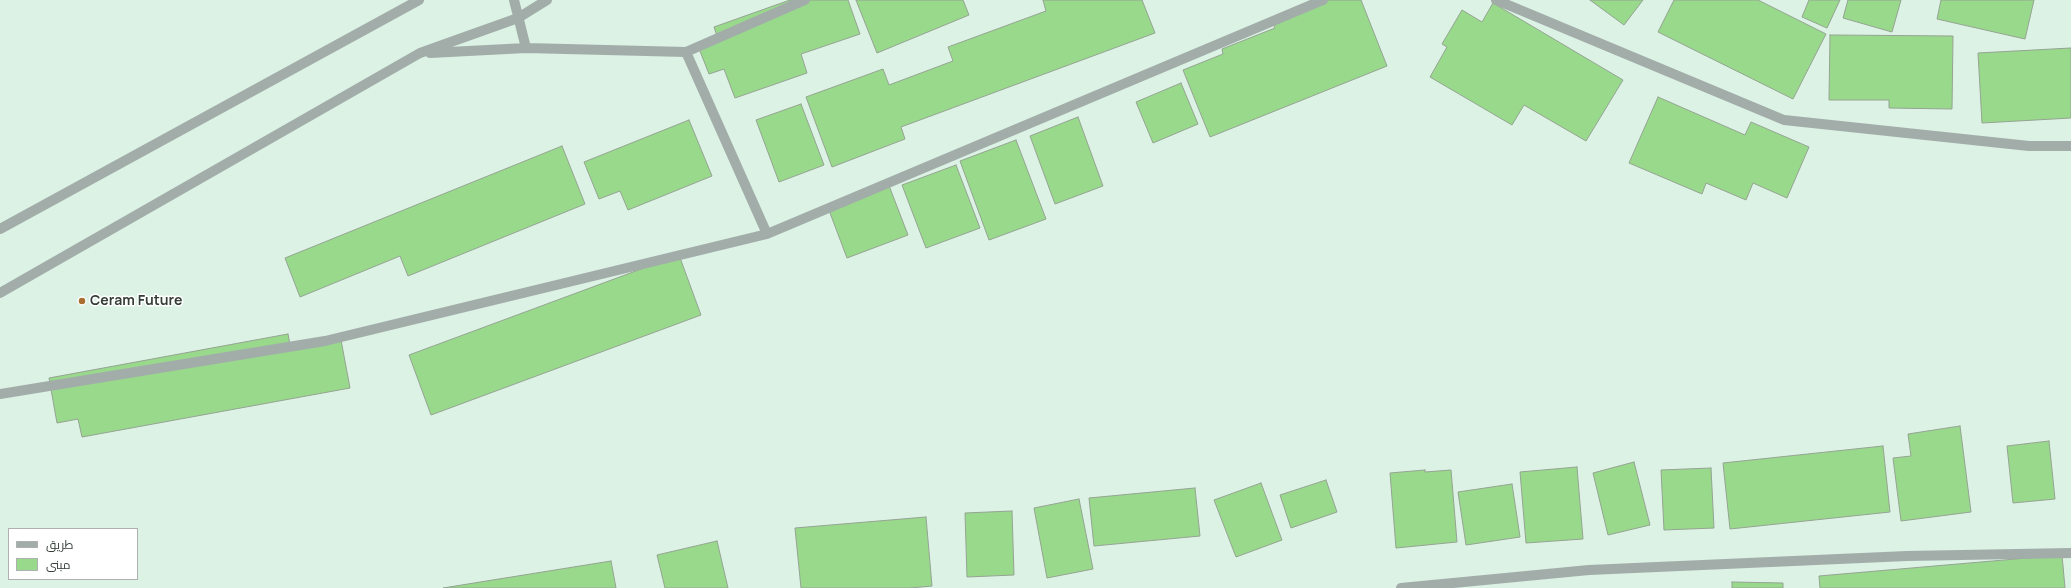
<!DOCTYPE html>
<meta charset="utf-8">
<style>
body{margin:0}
#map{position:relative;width:2071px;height:588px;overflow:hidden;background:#dbf2e4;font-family:Manrope,Cairo,sans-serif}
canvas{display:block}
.legend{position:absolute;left:8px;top:528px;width:130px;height:52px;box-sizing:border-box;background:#fff;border:1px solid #aeb1af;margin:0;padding:5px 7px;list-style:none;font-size:12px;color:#343d38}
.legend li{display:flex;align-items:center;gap:8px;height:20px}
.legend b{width:20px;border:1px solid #aeb1af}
</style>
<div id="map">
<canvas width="2071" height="588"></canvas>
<ul class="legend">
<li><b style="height:5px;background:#a2adaa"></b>طريق</li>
<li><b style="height:11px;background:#99d98c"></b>مبنى</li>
</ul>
</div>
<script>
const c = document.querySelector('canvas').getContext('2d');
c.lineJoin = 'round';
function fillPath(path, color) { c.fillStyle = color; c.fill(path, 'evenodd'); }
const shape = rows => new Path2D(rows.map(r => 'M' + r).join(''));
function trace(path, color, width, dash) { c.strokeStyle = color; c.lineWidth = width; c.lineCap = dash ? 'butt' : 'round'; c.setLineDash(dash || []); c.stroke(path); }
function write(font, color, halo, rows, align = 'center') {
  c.font = font + ' Manrope,sans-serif'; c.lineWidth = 3; c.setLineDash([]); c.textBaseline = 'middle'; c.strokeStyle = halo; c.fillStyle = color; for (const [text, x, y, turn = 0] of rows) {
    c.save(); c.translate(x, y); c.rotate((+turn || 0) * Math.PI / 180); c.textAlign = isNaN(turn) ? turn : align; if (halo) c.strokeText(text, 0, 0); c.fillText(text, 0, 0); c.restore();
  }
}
const building = shape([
 [790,0,848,0,860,34,801,54,807,73,735,98,724,69,709,74,698,46,718,39,714,27,790,0],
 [856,0,963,0,969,15,877,53,856,0],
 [1043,0,1142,0,1155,33,901,127,905,139,832,167,806,97,883,69,889,85,953,61,948,47,1046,11,1043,0],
 [1318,0,1361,0,1387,66,1210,137,1183,70,1223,54,1222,49,1275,28,1271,19,1318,0],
 [1590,0,1643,0,1624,25,1590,0],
 [1674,0,1758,0,1826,34,1793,99,1658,32,1674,0],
 [1809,0,1840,0,1827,28,1802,17,1809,0],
 [1848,0,1901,0,1892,32,1843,18,1848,0],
 [1941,0,2034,0,2025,39,1937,19,1941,0],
 [1493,3,1623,80,1586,141,1524,105,1512,125,1430,77,1447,47,1442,44,1462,10,1482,22,1493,3],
 [1830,35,1953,36,1952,109,1889,108,1889,100,1829,100,1830,35],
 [2071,48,2071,118,1982,123,1978,53,2071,48],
 [1181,83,1198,124,1153,143,1136,102,1181,83],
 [1658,97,1745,135,1751,122,1809,147,1787,198,1753,183,1746,200,1706,183,1702,194,1629,163,1658,97],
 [801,104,824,165,779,182,756,120,801,104],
 [1078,117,1103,186,1055,204,1030,136,1078,117],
 [689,120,712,176,628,210,620,191,599,199,584,162,689,120],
 [1016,140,1046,219,989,240,960,161,1016,140],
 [562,146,585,204,408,276,400,256,300,297,285,258,562,146],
 [956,165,980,228,926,248,902,185,956,165],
 [888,183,908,235,847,258,827,205,888,183],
 [679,255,701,315,431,415,409,355,679,255],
 [288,334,291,350,341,340,350,388,82,437,78,419,57,423,49,378,288,334],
 [1960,426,1971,512,1901,521,1893,458,1911,456,1908,434,1960,426],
 [2049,441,2055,499,2013,503,2007,446,2049,441],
 [1883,446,1890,512,1730,529,1723,463,1883,446],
 [1634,462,1650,525,1608,535,1593,473,1634,462],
 [1577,467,1583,539,1526,543,1520,472,1577,467],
 [1711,468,1714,528,1664,530,1661,470,1711,468],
 [1425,470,1425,472,1451,470,1457,542,1396,548,1390,473,1425,470],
 [1326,480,1337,512,1291,528,1280,495,1326,480],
 [1261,483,1282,540,1236,557,1214,500,1261,483],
 [1512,484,1520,537,1466,545,1458,492,1512,484],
 [1195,488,1200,536,1094,546,1089,498,1195,488],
 [1079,499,1093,569,1047,578,1034,508,1079,499],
 [1012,511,1014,575,967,577,965,513,1012,511],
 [926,517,932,586,910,588,801,588,795,528,926,517],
 [717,541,728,588,665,588,657,555,717,541],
 [2062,555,2065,588,1820,588,1819,576,2062,555],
 [611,561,616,588,443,588,611,561],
 [1732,582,1783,583,1783,588,1732,588,1732,582]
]);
const minor = shape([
 [514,0,526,48,686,52,767,234],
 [1496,0,1784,120,2029,146,2071,146],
 [686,52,805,0],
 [430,53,526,48],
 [0,229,419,0],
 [0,293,420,53,518,18,547,0],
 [0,394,325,341,767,234,1323,0],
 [1401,588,1589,570,1907,556,2071,553]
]);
const markers = [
 [82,301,4,"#ab6e31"]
];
const poiNames = [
 ["Ceram Future",90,301]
];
fillPath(building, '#99d98c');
trace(building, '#95a392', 1);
trace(minor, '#a2adaa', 10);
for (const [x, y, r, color] of markers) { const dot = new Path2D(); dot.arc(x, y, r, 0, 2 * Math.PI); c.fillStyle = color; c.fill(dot); trace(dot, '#fff', 1.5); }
write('bold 14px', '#343d38', '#fff', poiNames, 'left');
</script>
